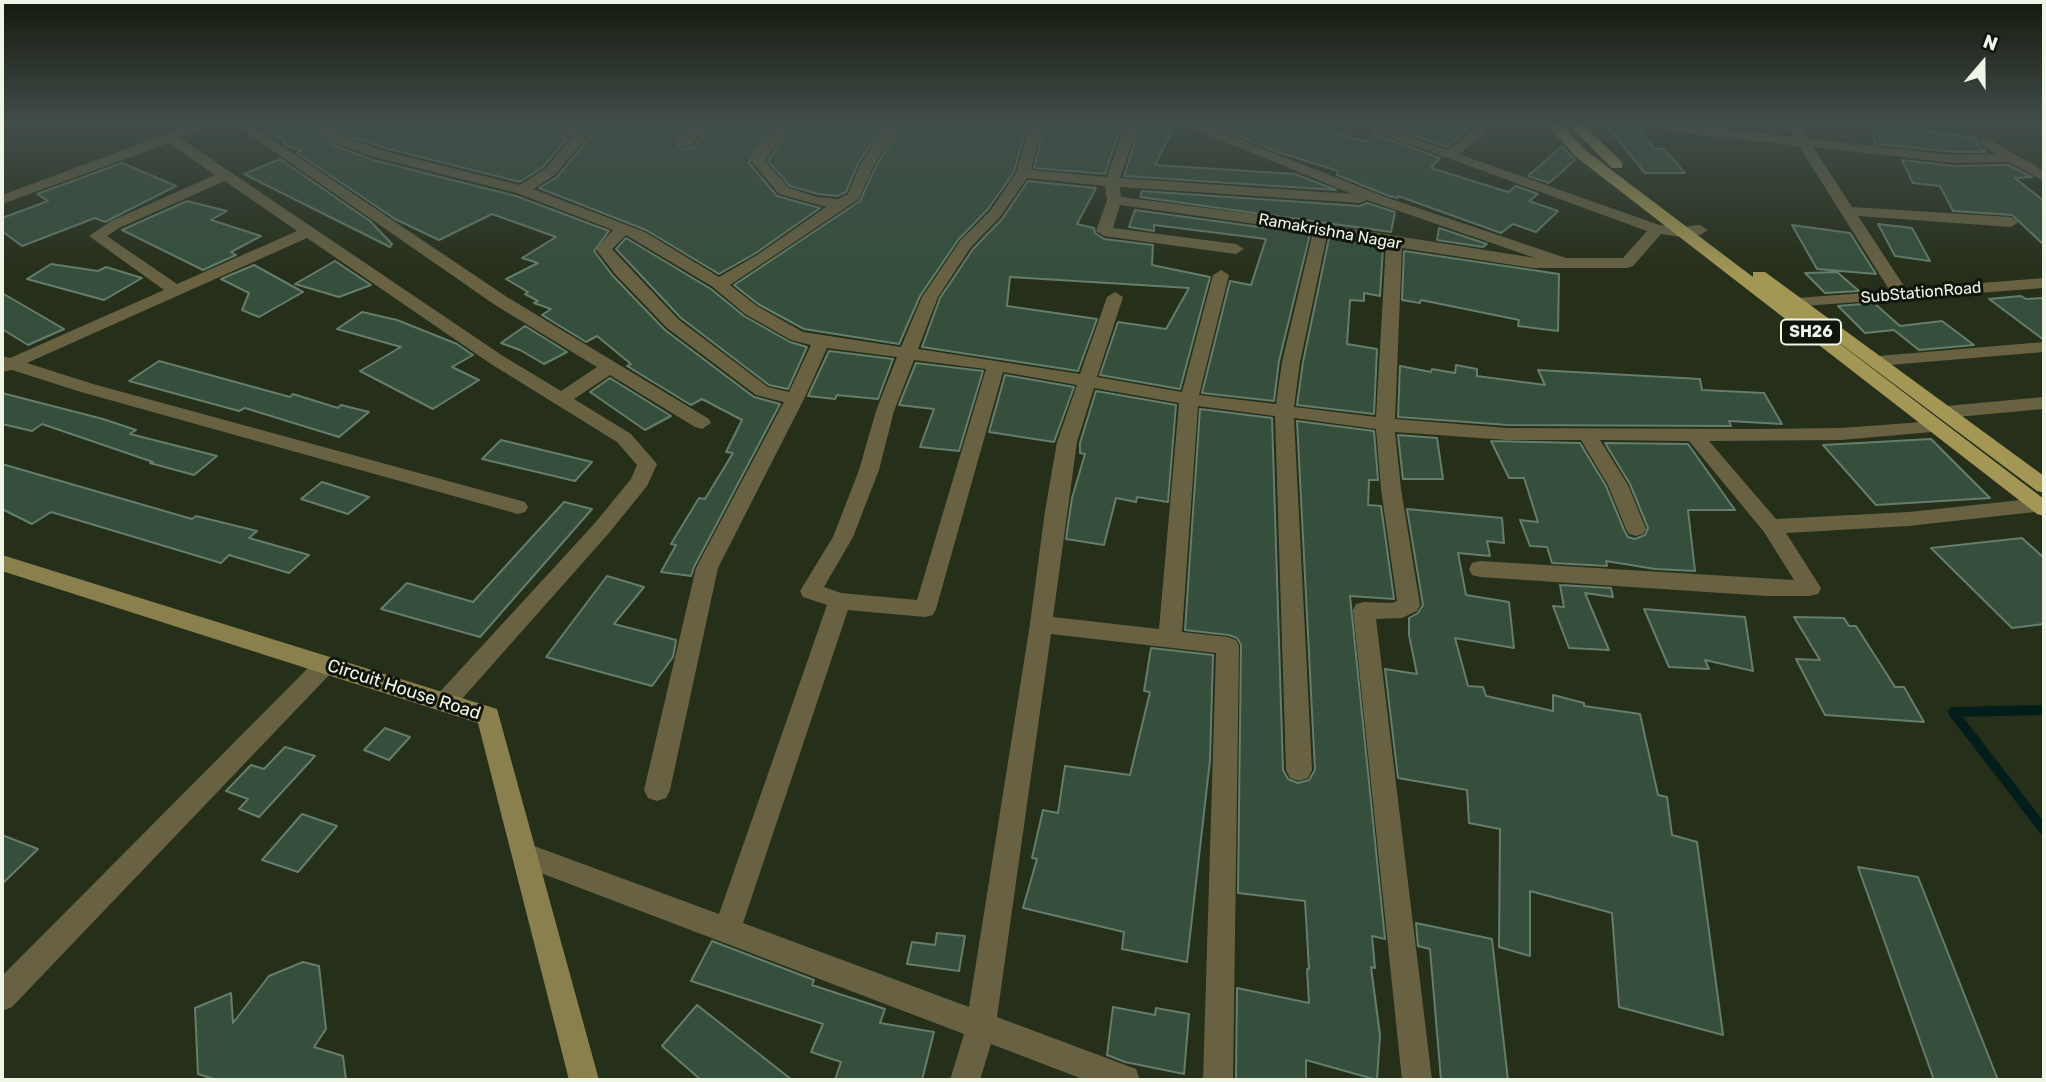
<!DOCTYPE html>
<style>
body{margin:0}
#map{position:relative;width:2046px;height:1082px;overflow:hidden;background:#262f19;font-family:Rubik,sans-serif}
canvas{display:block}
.frame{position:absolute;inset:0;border:4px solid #eff5e7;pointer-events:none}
.north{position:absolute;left:1948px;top:28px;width:70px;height:70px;-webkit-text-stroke:5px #11150c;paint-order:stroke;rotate:20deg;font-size:19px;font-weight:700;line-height:28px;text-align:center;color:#eff5e7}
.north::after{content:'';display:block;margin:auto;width:24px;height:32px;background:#eff5e7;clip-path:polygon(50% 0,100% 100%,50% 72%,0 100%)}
</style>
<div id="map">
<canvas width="2046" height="1082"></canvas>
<div class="frame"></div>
<div class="north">N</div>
</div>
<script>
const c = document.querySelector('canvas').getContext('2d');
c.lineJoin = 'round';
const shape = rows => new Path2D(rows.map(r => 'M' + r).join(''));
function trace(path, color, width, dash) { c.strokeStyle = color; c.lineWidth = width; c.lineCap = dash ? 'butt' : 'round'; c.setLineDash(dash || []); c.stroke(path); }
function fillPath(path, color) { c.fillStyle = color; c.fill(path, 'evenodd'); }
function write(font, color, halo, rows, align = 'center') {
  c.font = font + ' Rubik,sans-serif'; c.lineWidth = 6; c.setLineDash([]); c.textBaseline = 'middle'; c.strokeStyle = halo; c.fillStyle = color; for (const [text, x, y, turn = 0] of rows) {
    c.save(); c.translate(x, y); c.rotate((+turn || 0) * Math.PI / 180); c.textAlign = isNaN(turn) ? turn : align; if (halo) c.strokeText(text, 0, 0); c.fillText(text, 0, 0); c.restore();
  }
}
const stream = shape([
 [2044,710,1953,712,2044,830]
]);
const building = shape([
 [253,123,305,123,333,145,373,160,516,196,609,231,594,251,613,276,665,330,754,397,780,404,694,567,691,576,661,572,676,545,671,544,699,498,705,499,733,453,726,452,742,420,702,399,691,405,627,366,631,364,597,336,586,342,542,315,551,309,534,303,538,301,525,294,528,292,506,279,538,263,522,258,556,237,492,214,439,240,395,219,297,153,301,151,288,146,283,143,286,142,253,123],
 [328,123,544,123,567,139,543,167,520,182,385,148,345,135,328,123],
 [569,123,692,123,677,141,681,149,693,148,711,123,775,123,749,163,777,196,820,208,756,253,719,274,646,230,539,188,557,177,588,139,587,135,569,123],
 [793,123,873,123,884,125,858,164,846,192,837,196,818,194,790,186,768,161,793,123],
 [903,123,1027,123,1014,172,988,209,958,240,920,296,899,344,804,329,758,304,734,285,860,201,876,166,903,123],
 [1046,123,1122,123,1105,174,1034,168,1046,123],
 [1141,123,1176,123,1155,165,1295,174,1336,190,1124,176,1141,123],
 [1206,123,1309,123,1366,142,1375,134,1440,158,1431,168,1508,192,1516,186,1538,194,1529,201,1558,211,1536,232,1513,224,1501,233,1398,196,1398,198,1389,196,1337,175,1338,171,1278,152,1206,123],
 [1388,123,1476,123,1447,147,1386,125,1388,123],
 [1604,123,1633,123,1655,149,1664,149,1685,173,1645,173,1604,123],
 [1870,123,1976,138,1976,144,1987,152,1954,152,1875,144,1870,123],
 [1562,146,1575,160,1549,183,1528,176,1562,146],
 [280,159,370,221,392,244,390,247,244,174,280,159],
 [1902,160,1954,166,2008,165,2032,177,2015,178,2044,201,2044,245,2012,215,1953,211,1940,186,1913,183,1902,160],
 [122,163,176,186,105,222,95,218,22,246,2,231,2,218,48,201,37,194,122,163],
 [1028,181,1096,188,1077,224,1094,228,1095,233,1104,239,1153,245,1152,265,1210,277,1180,389,1100,375,1118,322,1166,329,1189,288,1010,277,1007,306,1097,319,1078,371,922,347,940,298,973,249,1002,219,1028,181],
 [1142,191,1360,206,1367,203,1395,212,1391,232,1140,197,1142,191],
 [187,201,227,211,211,220,261,236,231,252,236,255,203,270,122,230,187,201],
 [1135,210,1310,234,1279,361,1274,401,1202,393,1230,281,1251,285,1266,239,1154,225,1154,231,1129,227,1135,210],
 [1878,224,1912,228,1930,261,1895,256,1878,224],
 [1792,225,1850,233,1876,274,1817,269,1792,225],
 [1439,228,1487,244,1483,247,1437,240,1439,228],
 [626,238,711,289,744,316,790,342,807,347,788,389,769,385,681,318,616,249,626,238],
 [1329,238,1383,247,1380,296,1364,293,1364,301,1350,300,1347,344,1377,349,1374,414,1297,405,1303,362,1329,238],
 [1404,251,1559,274,1558,331,1518,326,1519,320,1421,300,1420,303,1402,300,1404,251],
 [335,261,371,285,339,297,295,284,335,261],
 [51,264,98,271,106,267,142,278,104,300,27,279,51,264],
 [254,265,303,292,259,317,242,310,249,293,221,279,254,265],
 [1837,272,1859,291,1825,293,1805,273,1837,272],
 [2,293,64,329,28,345,2,329,2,293],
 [2021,296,2026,299,2044,298,2044,340,1989,299,2021,296],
 [1874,303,1900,326,1942,321,1974,345,1919,350,1894,330,1865,333,1838,306,1874,303],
 [362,312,397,320,457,344,473,355,452,367,479,380,433,409,360,371,401,347,337,329,362,312],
 [525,326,567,352,544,364,520,350,501,343,525,326],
 [829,351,893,359,878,399,837,395,835,399,808,396,829,351],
 [159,361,290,397,293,394,338,408,341,405,369,412,339,437,245,408,239,411,129,381,159,361],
 [916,363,983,371,959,451,920,447,934,409,899,405,916,363],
 [1456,365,1477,369,1477,376,1545,385,1538,370,1700,379,1702,390,1764,393,1782,424,1729,421,1731,426,1508,425,1398,417,1400,366,1431,372,1432,369,1455,373,1456,365],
 [1005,375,1074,387,1054,442,989,432,1005,375],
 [610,378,671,416,645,430,590,392,610,378],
 [1096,391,1176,405,1168,502,1137,497,1136,502,1116,498,1104,545,1066,539,1072,498,1085,454,1080,453,1080,443,1096,391],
 [2,393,103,419,136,430,130,434,217,456,194,475,150,463,153,462,42,424,32,431,2,424,2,393],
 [1200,409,1272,418,1283,770,1288,779,1298,783,1309,780,1315,770,1297,421,1374,431,1378,480,1369,480,1368,505,1381,506,1394,599,1350,596,1385,939,1372,936,1375,968,1371,967,1380,1035,1377,1080,1306,1060,1306,1080,1236,1080,1237,988,1309,1003,1307,969,1309,969,1305,901,1238,893,1241,645,1237,638,1229,635,1185,630,1200,409],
 [1398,435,1437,438,1443,479,1403,479,1398,435],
 [1931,439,1990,498,1876,505,1823,445,1931,439],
 [501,440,592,462,575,481,482,459,501,440],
 [1491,441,1580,443,1606,486,1624,530,1628,537,1635,539,1645,535,1648,528,1630,484,1605,443,1688,444,1735,510,1688,510,1695,571,1655,569,1606,561,1607,566,1552,563,1547,547,1530,546,1520,520,1538,522,1524,478,1509,478,1491,441],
 [2,464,192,519,196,516,257,531,249,538,309,555,289,573,229,555,221,563,51,512,32,524,2,509,2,464],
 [322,482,369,497,348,514,301,499,322,482],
 [564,502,592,509,480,637,381,609,407,583,473,602,564,502],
 [1407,509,1502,518,1504,543,1487,541,1490,556,1458,553,1466,595,1509,602,1514,648,1455,638,1468,686,1483,687,1486,696,1553,711,1553,695,1584,703,1584,706,1640,714,1658,795,1667,797,1672,835,1697,842,1723,1035,1619,1007,1612,913,1530,891,1530,956,1499,947,1500,829,1469,823,1467,790,1398,778,1385,669,1417,674,1409,635,1409,618,1418,613,1423,605,1407,509],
 [2022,538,2044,558,2044,624,2012,628,1931,548,2022,538],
 [607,576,644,587,614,624,676,640,673,657,652,686,546,657,607,576],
 [1560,585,1611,588,1613,597,1585,593,1609,650,1569,648,1553,606,1564,607,1560,585],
 [1644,609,1745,617,1753,671,1705,660,1709,669,1669,667,1644,609],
 [1794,617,1844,618,1849,626,1856,626,1895,687,1904,687,1924,722,1825,715,1796,659,1820,660,1794,617],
 [1151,648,1213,655,1210,760,1187,962,1122,949,1124,932,1023,908,1037,859,1032,858,1043,810,1058,813,1065,766,1130,775,1150,692,1144,691,1151,648],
 [385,728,410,737,389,760,364,750,385,728],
 [285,747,315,756,259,817,239,809,248,799,226,791,251,765,264,769,285,747],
 [302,814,337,826,298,872,262,860,302,814],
 [2,835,38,849,2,884,2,835],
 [1858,867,1918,877,1998,1080,1934,1080,1858,867],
 [1416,923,1492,939,1508,1080,1441,1080,1430,949,1418,946,1416,923],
 [937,933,965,936,959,971,907,964,912,942,935,945,937,933],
 [712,941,814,980,812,985,885,1009,880,1023,934,1032,922,1080,835,1080,841,1062,811,1052,823,1024,691,981,712,941],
 [303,962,319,966,326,1029,314,1047,343,1056,346,1080,217,1080,198,1074,195,1008,231,993,233,1023,269,976,303,962],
 [697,1005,792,1080,701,1080,662,1046,697,1005],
 [1113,1007,1155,1015,1156,1008,1189,1014,1184,1074,1125,1062,1107,1055,1113,1007]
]);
const street = shape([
 [196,123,215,123,180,138,503,356,561,391,597,367,495,305,233,123,248,123,507,297,709,419,711,423,702,429,695,427,610,375,574,399,631,434,657,464,647,486,609,533,453,709,445,712,437,709,433,702,437,695,595,523,631,479,637,465,617,442,491,364,307,238,27,363,93,384,525,502,528,507,525,512,518,514,81,392,12,370,2,372,2,356,10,358,164,290,89,236,111,221,215,175,169,143,2,204,2,195,196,123],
 [225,181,297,231,177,284,107,236,121,227,225,181],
 [308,123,323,123,344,137,384,151,520,185,545,169,571,138,547,123,564,123,586,137,555,175,533,189,645,232,719,277,757,255,826,207,779,194,751,161,778,123,791,123,765,161,789,188,817,197,838,199,848,194,860,165,888,123,901,123,874,165,859,199,730,285,757,306,803,332,901,347,922,297,960,241,990,211,1016,173,1030,123,1044,123,1031,170,1107,177,1125,123,1139,123,1120,178,1352,194,1179,123,1198,123,1388,198,1566,258,1623,258,1647,231,1352,123,1372,123,1447,150,1484,123,1499,123,1459,154,1659,225,1681,227,1700,225,1708,230,1700,235,1681,237,1661,234,1633,266,1627,268,1533,268,1402,248,1395,419,1508,428,1755,429,1841,428,1936,421,1943,423,1945,427,1943,431,1841,440,1709,441,1776,519,1909,512,2040,498,2044,499,2044,511,1909,526,1786,533,1821,588,1818,594,1810,596,1767,596,1480,577,1472,575,1469,569,1472,563,1480,561,1794,580,1764,532,1689,441,1600,440,1628,485,1646,529,1643,534,1636,536,1629,534,1626,529,1608,485,1581,440,1508,440,1395,432,1401,489,1420,605,1417,611,1402,618,1376,619,1432,1080,1402,1080,1353,610,1356,604,1364,602,1392,603,1397,601,1381,489,1376,429,1294,418,1312,770,1308,778,1299,781,1290,778,1286,770,1275,416,1198,406,1182,632,1228,637,1236,640,1239,646,1233,1080,1203,1080,1216,653,1051,634,997,1017,1136,1069,1140,1080,1085,1080,991,1044,980,1080,950,1080,964,1034,517,864,513,855,517,846,526,843,719,914,827,605,803,597,800,591,833,537,859,470,876,411,897,357,827,348,804,399,718,568,670,790,666,798,657,801,648,798,644,790,696,568,784,402,756,395,667,328,615,274,596,249,613,230,517,193,374,157,334,143,308,123],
 [1027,178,1105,186,1107,200,1096,231,1104,236,1236,254,1244,249,1236,244,1113,228,1120,205,1313,232,1282,362,1276,404,1199,395,1229,275,1221,270,1213,275,1182,392,1097,377,1123,297,1115,292,1107,297,1080,374,918,349,938,297,971,247,1000,217,1027,178],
 [1120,187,1360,203,1367,200,1535,258,1284,218,1121,197,1120,187],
 [626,235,713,287,745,314,791,340,811,345,789,392,768,387,679,320,612,249,626,235],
 [1327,235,1386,245,1376,417,1294,407,1300,362,1327,235],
 [914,360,986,369,917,600,841,593,824,587,853,537,879,470,894,411,914,360],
 [1003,372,1077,385,1057,442,1045,511,1030,624,969,1007,743,923,848,610,925,617,933,615,936,609,1003,372],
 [1094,388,1179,403,1159,629,1053,617,1077,442,1094,388],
 [696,123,709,123,691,146,681,146,679,143,696,123],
 [1671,123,1793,137,1785,123,1798,123,1808,139,1954,155,1995,154,1977,142,1984,138,1989,139,2044,171,2044,181,2009,162,1954,163,1813,147,1852,207,2011,217,2019,222,2011,227,1858,216,1906,289,2044,278,2044,288,1791,307,1789,303,1791,299,1797,298,1890,291,1799,146,1668,131,1661,127,1671,123],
 [2044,342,2044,352,1878,366,1869,361,1878,356,2044,342],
 [2044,397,2044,409,1946,418,1937,412,1946,406,2044,397],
 [325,656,333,659,337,665,333,671,12,1007,2,1011,2,976,317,659,325,656]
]);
const secondary = shape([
 [2,555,497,709,599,1080,569,1080,478,723,2,571,2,555]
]);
const primary = shape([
 [1546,123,1560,123,1585,150,1753,277,1753,272,1765,272,2044,476,2044,493,2037,491,1802,315,2044,499,2044,516,2037,514,1575,156,1546,123],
 [1567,123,1581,123,1622,162,1622,168,1612,168,1567,123]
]);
const farStreetnames = [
 ["Ramakrishna Nagar",1330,232,10],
 ["SubStationRoad",1921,293,-5]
];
const shields = [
 [1811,332,60]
];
const shieldNames = [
 ["SH26",1811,332]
];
const streetNames = [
 ["Circuit House Road",404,690,18]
];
trace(stream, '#031e1a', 10);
fillPath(building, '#354f3c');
trace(building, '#657d6b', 2);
fillPath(street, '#686243');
fillPath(secondary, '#8a804e');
fillPath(primary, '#a49755');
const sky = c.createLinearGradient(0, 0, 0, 275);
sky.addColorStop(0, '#151a0e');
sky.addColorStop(0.45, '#414d49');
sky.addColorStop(1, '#414d4900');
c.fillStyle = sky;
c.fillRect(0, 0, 2046, 275);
write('16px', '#eff5e7', '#11150c', farStreetnames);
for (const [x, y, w] of shields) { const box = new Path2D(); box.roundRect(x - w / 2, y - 12.5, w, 25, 5); c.fillStyle = '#11150c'; c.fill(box); trace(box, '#eff5e7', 2); }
write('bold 16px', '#eff5e7', null, shieldNames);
write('18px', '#eff5e7', '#11150c', streetNames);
</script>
